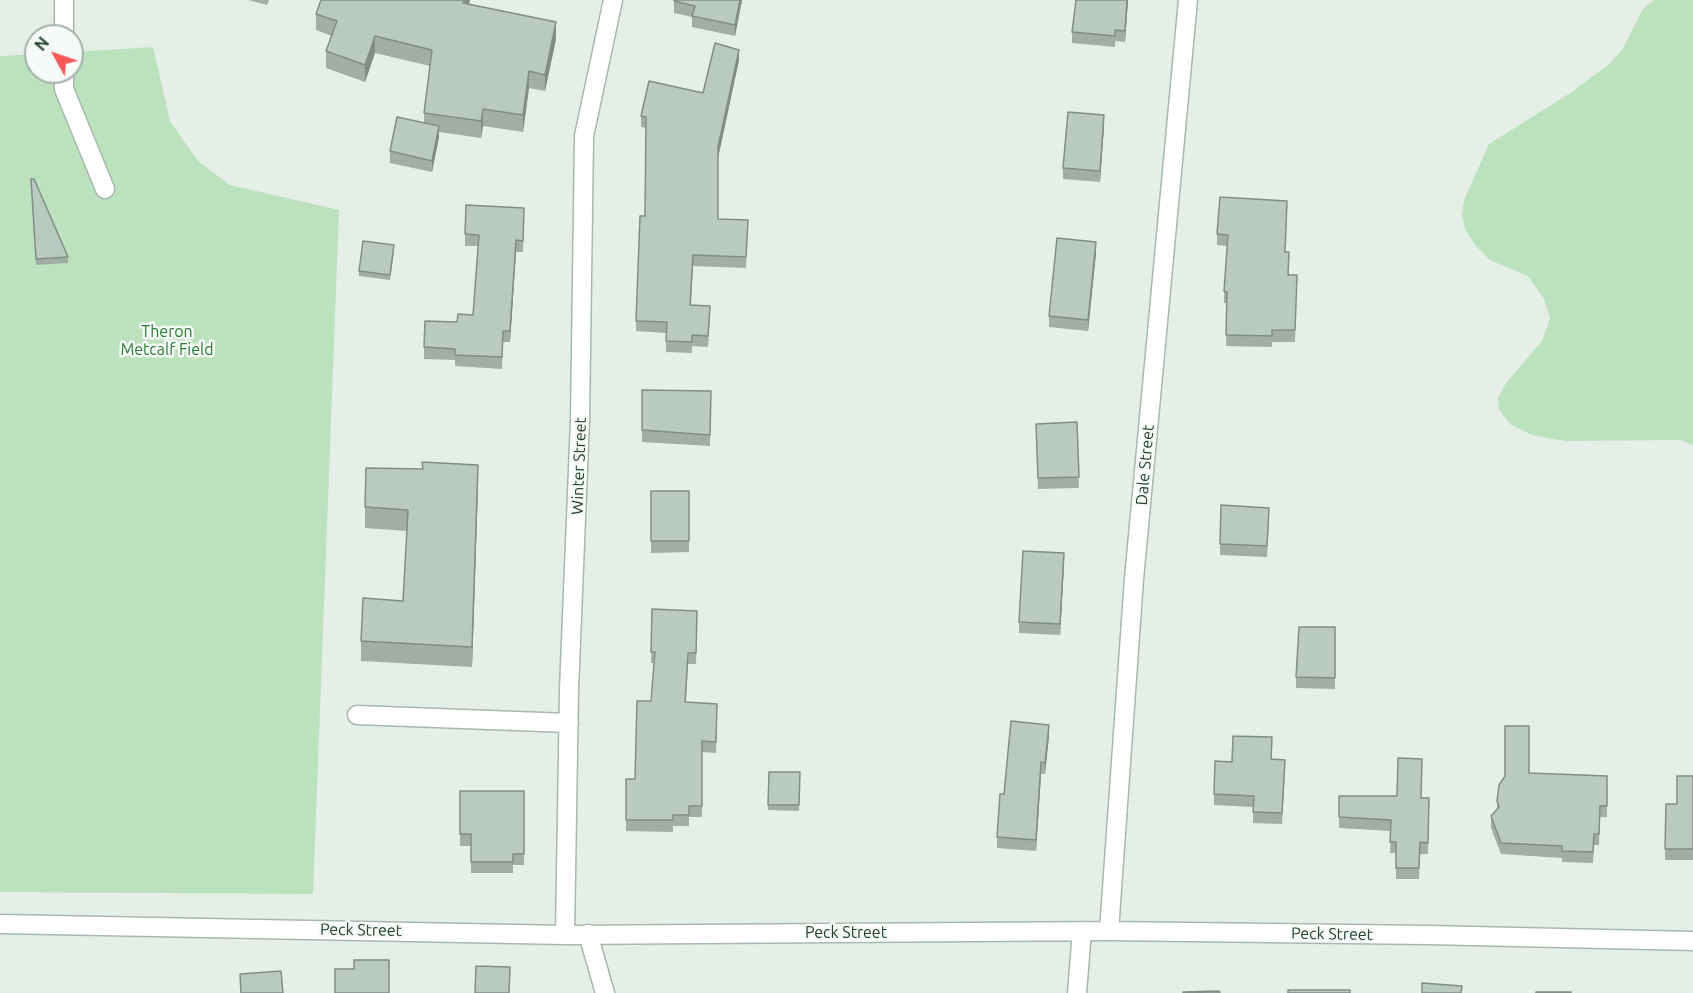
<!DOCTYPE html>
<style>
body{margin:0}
#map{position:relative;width:1693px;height:993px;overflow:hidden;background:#e5efe8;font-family:Ubuntu,sans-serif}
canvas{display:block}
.north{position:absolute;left:24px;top:24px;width:60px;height:60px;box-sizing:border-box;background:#f6fbf7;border:2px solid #a1b1a8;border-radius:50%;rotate:310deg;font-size:16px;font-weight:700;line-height:24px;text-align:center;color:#224232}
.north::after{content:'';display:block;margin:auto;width:21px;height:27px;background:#fa5857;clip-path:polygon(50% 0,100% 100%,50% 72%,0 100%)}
</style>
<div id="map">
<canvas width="1693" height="993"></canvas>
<div class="north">N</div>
</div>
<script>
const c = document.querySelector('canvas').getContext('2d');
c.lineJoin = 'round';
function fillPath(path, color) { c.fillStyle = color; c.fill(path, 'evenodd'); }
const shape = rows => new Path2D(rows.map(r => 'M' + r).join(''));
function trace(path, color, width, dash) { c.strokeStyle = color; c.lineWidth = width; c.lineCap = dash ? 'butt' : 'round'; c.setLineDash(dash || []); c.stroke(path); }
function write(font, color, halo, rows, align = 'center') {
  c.font = font + ' Ubuntu,sans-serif'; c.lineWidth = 5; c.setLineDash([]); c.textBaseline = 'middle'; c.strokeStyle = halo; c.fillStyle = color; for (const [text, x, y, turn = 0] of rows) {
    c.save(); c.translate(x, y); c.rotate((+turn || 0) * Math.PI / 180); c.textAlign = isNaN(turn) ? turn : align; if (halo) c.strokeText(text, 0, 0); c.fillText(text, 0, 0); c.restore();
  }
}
const green = shape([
 [1654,0,1693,0,1693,445,1680,440,1565,441,1532,435,1511,425,1499,410,1498,398,1506,383,1542,341,1550,318,1544,299,1528,276,1490,260,1476,246,1465,229,1462,215,1464,200,1489,144,1572,92,1609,64,1622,50,1643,9],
 [153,47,170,121,198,161,230,185,339,210,313,894,0,892,0,56,36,54,36,72,72,72,72,52]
]);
const minor = shape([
 [64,0,64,36],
 [64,72,64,89,105,189],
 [357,715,569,723],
 [0,924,565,935,1109,931,1428,935,1693,941],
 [1109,931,1134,579,1188,0],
 [588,934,605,993],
 [565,935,569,690,580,420,584,136,613,0],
 [1077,993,1082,931]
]);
const wall = shape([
 [248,0,269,0,267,5],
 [321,0,470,0,469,4,556,39,545,91,529,88,523,132,483,126,481,138,439,132,439,137,432,172,390,163,390,151,424,122,424,113,430,66,375,53,365,82,326,68,326,51,332,36,316,30,316,14],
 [674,0,742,0,735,36,692,27,692,17,674,13],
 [1128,0,1125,42,1115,41,1115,47,1072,43,1072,32],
 [739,60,718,158,718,219,748,220,746,268,693,266,691,305,710,317,708,347,692,346,692,353,666,352,666,333,636,331,636,321,645,216,646,128,641,127,641,116,703,93],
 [1104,126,1100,182,1063,179,1063,168],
 [31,179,68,257,68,263,36,265],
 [1287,212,1285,252,1289,264,1289,275,1297,275,1295,342,1272,342,1272,347,1226,346,1227,303,1224,303,1224,291,1227,246,1217,245,1217,234],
 [524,219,523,252,516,252,510,342,503,342,502,369,455,366,455,360,424,359,424,347,457,322,473,315,478,246,465,246,465,234],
 [394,251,390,280,359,276,359,271],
 [1096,253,1088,331,1049,327,1049,316],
 [642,390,711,391,710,446,642,442],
 [1077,422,1079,488,1038,489,1036,424],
 [478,486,472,667,361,661,361,641,403,601,407,531,365,528,365,507],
 [651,491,689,491,689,552,651,553],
 [1269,519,1267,557,1220,555,1220,544],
 [1064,564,1060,635,1019,633,1019,622],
 [652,609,697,611,696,664,688,664,686,702,717,715,716,753,702,752,702,817,689,817,689,826,673,826,673,832,626,831,626,779,635,779,651,701,654,663,651,663],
 [1335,627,1335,689,1296,688,1296,677],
 [1049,736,1045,774,1041,774,1036,851,997,848,997,837,1004,794],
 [1271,759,1285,771,1282,824,1253,823,1253,807,1214,805,1214,794,1232,762],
 [769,772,800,772,799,811,768,810],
 [1529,773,1607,776,1607,817,1600,817,1599,845,1594,845,1593,863,1562,862,1562,858,1501,854,1491,828,1491,816,1497,809,1497,801],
 [1693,776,1693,860,1665,860,1666,804,1677,804],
 [460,791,524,791,524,865,513,865,513,873,471,873,471,846,460,846],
 [1339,796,1429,798,1428,854,1420,854,1419,879,1396,879,1396,853,1390,853,1391,831,1339,828]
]);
const shadedWall = shape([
 [464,0,470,0,463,20,463,3],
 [740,0,742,0,735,36,735,25],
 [1127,0,1128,0,1125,42,1125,31],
 [556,22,556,39,545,91,545,75],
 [375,36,375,53,365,82,365,65],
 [739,50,739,60,718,158,718,147],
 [529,71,529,88,523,132,523,115],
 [483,109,483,126,481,138,481,121],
 [1104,115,1104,126,1100,182,1100,171],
 [439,126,439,137,432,172,432,161],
 [516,240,516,252,510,342,510,331],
 [1096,242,1096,253,1088,331,1088,320],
 [478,465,478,486,472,667,472,647],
 [1064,553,1064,564,1060,635,1060,624],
 [1049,725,1049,736,1045,774,1045,763],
 [1041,762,1041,774,1036,851,1036,840]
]);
const building = shape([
 [321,0,464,0,463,3,556,22,545,75,529,71,523,115,483,109,481,121,424,113,432,50,375,36,365,65,326,51,337,21,316,14,321,0],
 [674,0,740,0,735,25,692,16,695,6,674,1,674,0],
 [1076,0,1127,0,1125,31,1115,30,1115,36,1072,32,1076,0],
 [715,43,739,50,718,147,718,219,748,220,746,257,693,255,690,305,710,306,708,336,692,335,692,342,666,341,667,322,636,321,640,216,645,216,646,117,641,116,649,81,703,93,715,43],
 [1068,112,1104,115,1100,171,1063,168,1068,112],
 [397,117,439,126,432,161,390,151,397,117],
 [31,179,34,179,68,257,36,259,31,179],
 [1220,197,1287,201,1285,252,1289,252,1288,275,1297,275,1295,330,1272,330,1272,336,1226,335,1227,292,1224,291,1228,235,1217,234,1220,197],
 [466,205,524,208,523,241,516,240,510,331,503,331,502,357,455,355,455,349,424,347,425,321,457,322,458,314,473,315,479,235,465,234,466,205],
 [1057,238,1096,242,1088,320,1049,316,1057,238],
 [363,241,394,245,390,275,359,271,363,241],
 [642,390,711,391,710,435,642,430,642,390],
 [1077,422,1079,477,1038,478,1036,424,1077,422],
 [422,462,478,465,472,647,361,641,363,598,403,601,408,510,365,507,366,468,423,469,422,462],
 [651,491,689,491,689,541,651,541,651,491],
 [1221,505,1269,508,1267,546,1220,544,1221,505],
 [1023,551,1064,553,1060,624,1019,622,1023,551],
 [652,609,697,611,696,653,688,653,685,702,717,704,716,742,702,741,702,806,689,806,689,815,673,815,673,820,626,820,626,779,635,779,637,701,651,701,655,652,651,652,652,609],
 [1299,627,1335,627,1335,678,1296,677,1299,627],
 [1011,721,1049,725,1045,763,1041,762,1036,840,997,837,1000,794,1004,794,1011,721],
 [1505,726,1529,726,1529,773,1607,776,1607,806,1600,806,1599,834,1594,834,1593,852,1562,851,1562,846,1501,843,1491,816,1499,807,1497,801,1499,785,1505,776,1505,726],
 [1233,736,1272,737,1271,759,1285,760,1282,813,1253,812,1254,796,1214,794,1215,761,1232,762,1233,736],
 [1398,758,1422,759,1421,798,1429,798,1428,843,1420,842,1419,868,1396,868,1396,842,1390,842,1391,820,1339,817,1339,796,1397,796,1398,758],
 [769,772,800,772,799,805,768,805,769,772],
 [1677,776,1693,776,1693,849,1665,849,1666,804,1677,804,1677,776],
 [460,791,524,791,524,854,513,854,513,862,471,862,471,834,460,834,460,791],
 [354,960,389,960,389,993,335,993,335,969,354,969,354,960],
 [476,966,510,967,509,993,475,993,476,966],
 [281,971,283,993,241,993,240,974,281,971],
 [1422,983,1462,986,1461,993,1422,993,1422,983],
 [1288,990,1350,990,1350,993,1288,993,1288,990],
 [1219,991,1220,993,1183,993,1183,992,1219,991],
 [1536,992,1571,992,1571,993,1536,993,1536,992]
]);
const parkNames = [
 ["Theron",167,332],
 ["Metcalf Field",167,350]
];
const streetNames = [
 ["Dale Street",1145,465,-85],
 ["Winter Street",579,466,-88],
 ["Peck Street",361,930,1],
 ["Peck Street",846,933],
 ["Peck Street",1332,934,1]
];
fillPath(green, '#bce1bd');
trace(minor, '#a7b8ae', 21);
trace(minor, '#fff', 18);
fillPath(wall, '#a0aea5');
fillPath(shadedWall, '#828d86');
fillPath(building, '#bacac0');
trace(building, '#828d86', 1.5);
write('16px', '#297c35', '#f6fbf7', parkNames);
write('16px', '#224232', '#f6fbf7', streetNames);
</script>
